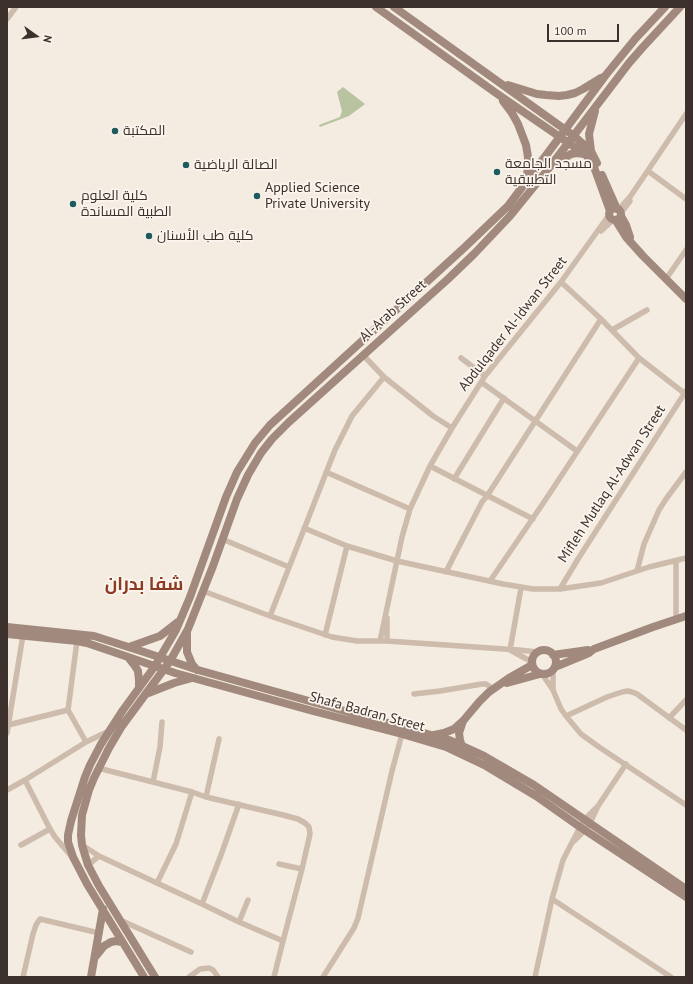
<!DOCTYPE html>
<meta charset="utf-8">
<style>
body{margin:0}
#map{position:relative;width:693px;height:984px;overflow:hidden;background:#f4ebe1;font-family:"PT Sans",sans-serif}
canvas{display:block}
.frame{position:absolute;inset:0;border:8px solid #3b302b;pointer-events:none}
.north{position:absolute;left:16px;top:16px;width:40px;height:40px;-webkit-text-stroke:3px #fbf5ee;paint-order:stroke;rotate:104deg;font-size:11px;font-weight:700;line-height:16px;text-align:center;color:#3b302b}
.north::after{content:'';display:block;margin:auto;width:14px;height:18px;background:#3b302b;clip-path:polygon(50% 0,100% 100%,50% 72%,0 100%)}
.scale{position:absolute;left:547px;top:24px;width:72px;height:18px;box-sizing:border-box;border:2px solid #3b302b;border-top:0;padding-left:5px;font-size:12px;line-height:14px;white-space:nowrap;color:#3b302b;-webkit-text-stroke:3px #fbf5ee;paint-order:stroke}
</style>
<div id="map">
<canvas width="693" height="984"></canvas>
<div class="frame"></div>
<div class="north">N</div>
<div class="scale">100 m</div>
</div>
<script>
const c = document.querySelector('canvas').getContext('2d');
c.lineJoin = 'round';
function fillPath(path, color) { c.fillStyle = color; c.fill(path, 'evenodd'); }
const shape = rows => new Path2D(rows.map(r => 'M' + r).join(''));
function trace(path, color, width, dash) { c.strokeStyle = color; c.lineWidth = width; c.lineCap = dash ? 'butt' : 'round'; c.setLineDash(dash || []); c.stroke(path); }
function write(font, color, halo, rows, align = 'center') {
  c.font = font + ' "PT Sans",Cairo,sans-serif'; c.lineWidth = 3.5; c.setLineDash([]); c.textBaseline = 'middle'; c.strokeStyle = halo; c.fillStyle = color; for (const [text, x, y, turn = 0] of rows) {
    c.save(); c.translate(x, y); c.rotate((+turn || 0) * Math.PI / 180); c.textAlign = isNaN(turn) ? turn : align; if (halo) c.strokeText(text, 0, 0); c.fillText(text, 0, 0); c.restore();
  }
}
const green = shape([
 [343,87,365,104,349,116,320,127,319,125,340,117,342,111,337,92]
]);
const street = shape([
 [7,19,16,7],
 [648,171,686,199],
 [619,209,628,199,630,197,686,114],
 [621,213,630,201],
 [601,231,613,220],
 [666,279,686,250],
 [561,282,601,319,639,358,684,393],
 [612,330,647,310],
 [363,355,384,377,433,416,452,428],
 [461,358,485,376],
 [481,382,577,451],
 [430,466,533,519],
 [326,472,410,509],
 [454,479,504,398],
 [304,528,347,546,397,561,503,584,533,589,560,589,601,583,649,567,686,558],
 [222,539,289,567],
 [676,561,676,619],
 [637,571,644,544,659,510,666,499,686,472],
 [446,572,454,556,482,502,487,496,601,319],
 [490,581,546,499,639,358],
 [560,589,578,559,686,391],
 [203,591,270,616,332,637,357,641,387,641,519,650,537,652],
 [270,616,335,450,352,416,384,377],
 [387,618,387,641],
 [325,635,347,546],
 [77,641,68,710,86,742],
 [380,641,402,537,410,509,430,466,452,428,485,376,561,282,609,215],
 [510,650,521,588],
 [510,650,532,662],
 [553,670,553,690],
 [542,674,553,690,561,709,566,716,581,734,599,747,686,805],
 [414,694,440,691,482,684,486,684,493,689],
 [566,716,607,697,622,692,628,691,632,692,637,694,686,730],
 [669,718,686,700],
 [8,725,68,710],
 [7,733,23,635],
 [25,780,50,829,55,837,71,856],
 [153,782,160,747,162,722],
 [7,790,25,780,86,742,109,731],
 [206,797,219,739],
 [574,841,585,830,590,823,598,806,626,764],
 [21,845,50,829],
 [82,845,99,856,202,904,239,922,283,941,302,869,310,834,309,827,305,823,298,819,283,815,206,797,192,792,98,768],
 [279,864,302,869],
 [88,865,99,856],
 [157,883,176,844,192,792],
 [552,899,671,977],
 [202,904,221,855,239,804],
 [120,920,191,952],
 [239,922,248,900],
 [23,977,33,934,36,925,40,919,99,933],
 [189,977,200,969,209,968,213,970,218,977],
 [274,977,283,941],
 [323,977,354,928,358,918,392,771,402,734],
 [535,977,552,899,563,860,580,827,585,819,598,806]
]);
const secondary = shape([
 [376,7,496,93,586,155,590,160,594,167,610,211],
 [394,7,574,136,591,151,597,163],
 [508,85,537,94,546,95,559,96,567,95,575,93,583,89,601,78],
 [503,101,512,113,518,124,526,145,528,157,527,181],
 [591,151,589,134,595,111],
 [556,163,571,154,577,153,584,154],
 [602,175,617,209],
 '609 214a6 6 0 1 1 12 0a6 6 0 1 1-12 0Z',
 [621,216,626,225,630,237],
 [616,221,626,237,643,256,686,299],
 [7,627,94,636,144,652,198,670,449,740,484,756,534,785,686,889],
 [187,633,187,652,192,664,197,670],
 [7,634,77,641,87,643,175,673,313,711,402,734,446,747,486,766,536,796,580,827,686,897],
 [129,647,160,636,178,622],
 '532 662a12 12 0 1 1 24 0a12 12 0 1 1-24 0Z',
 [553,655,588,650],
 [128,657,135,666,138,671,139,680,139,688],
 [555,667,589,653,594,649,653,627,686,616],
 [507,683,540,674],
 [146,694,174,683,192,678],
 [434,735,444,733,454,729,463,721,479,702,489,692,509,678,532,665],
 [462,746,460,740,459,733,463,721],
 [96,956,104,946,111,942,116,941,122,942],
 [91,977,103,909],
 [144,977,87,884,73,857,68,842,68,835,71,821,85,777,90,765,101,744,123,710,155,666,176,630,190,597,226,497,237,472,255,443,270,425,465,247,508,206,556,142,605,76,636,38,665,7],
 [155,977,99,886,88,865,82,845,81,835,82,815,89,790,94,778,109,748,122,726,170,661,188,629,213,566,237,499,248,475,261,453,272,439,289,422,448,279,474,254,510,216,549,168,629,63,643,47,680,7]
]);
const markers = [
 [115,131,4,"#1f5a5e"],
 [186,165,4,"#1f5a5e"],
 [497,172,4,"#1f5a5e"],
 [257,196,4,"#1f5a5e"],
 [73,204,4,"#1f5a5e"],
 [149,236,4,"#1f5a5e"]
];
const poiNames = [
 ["المكتبة",123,131],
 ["مسجد الجامعة",505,164],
 ["التطبيقية",505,180],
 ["الصالة الرياضية",194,165],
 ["Applied Science",265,188],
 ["Private University",265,204],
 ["كلية العلوم",81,196],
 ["الطبية المساندة",81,212],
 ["كلية طب الأسنان",157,236]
];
const streetNames = [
 ["Al-Arab Street",393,311,-42],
 ["Abdulqader Al-Idwan Street",513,324,-52],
 ["Mifleh Mutlaq Al-Adwan Street",612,484,-57],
 ["Shafa Badran Street",367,712,15]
];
const districtNames = [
 ["شفا بدران",144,585]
];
fillPath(green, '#b8c4a0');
trace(street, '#cdbbac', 5.5);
trace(secondary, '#a18a7d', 8);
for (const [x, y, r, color] of markers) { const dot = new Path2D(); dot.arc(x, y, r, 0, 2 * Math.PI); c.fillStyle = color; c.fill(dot); trace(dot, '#fbf5ee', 1.5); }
write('14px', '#3b302b', '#fbf5ee', poiNames, 'left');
write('14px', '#3b302b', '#fbf5ee', streetNames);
write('bold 18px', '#8c3b22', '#fbf5ee', districtNames);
</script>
